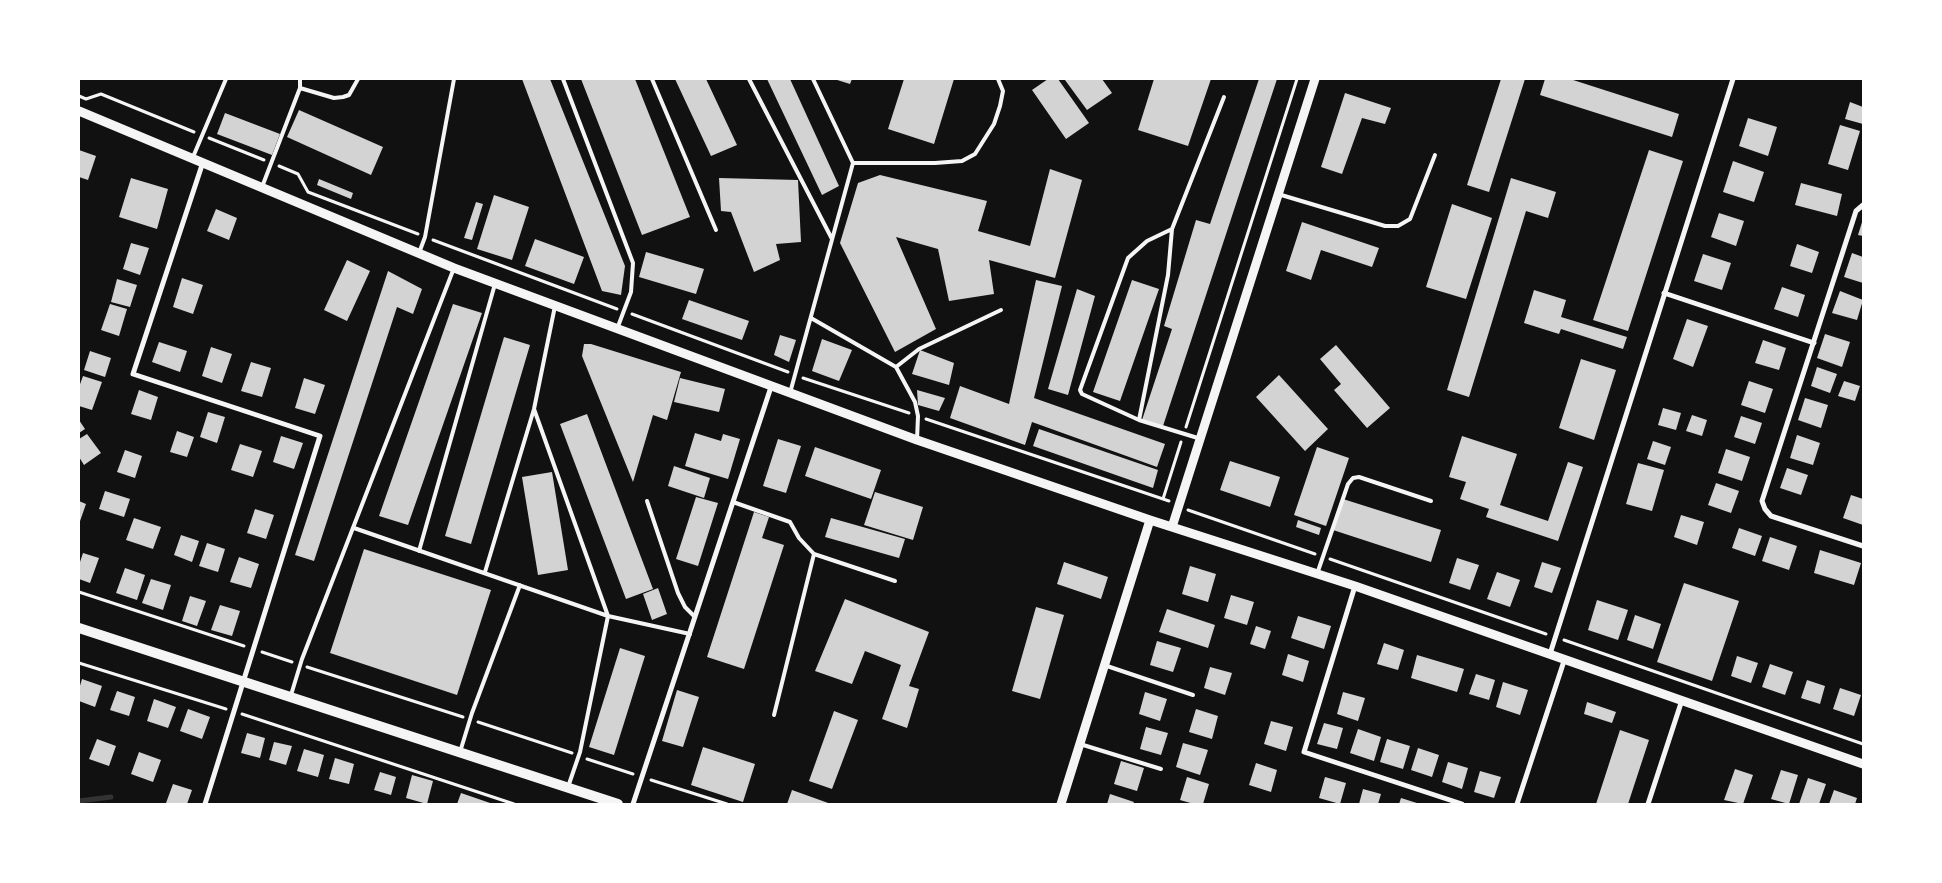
<!DOCTYPE html>
<style>
body{margin:0}
#map{position:relative;width:1942px;height:883px;overflow:hidden;background:#111;font-family:"Alegreya Sans",sans-serif}
canvas{display:block}
.frame{position:absolute;inset:0;border:80px solid #fff;pointer-events:none}
</style>
<div id="map">
<canvas width="1942" height="883"></canvas>
<div class="frame"></div>
</div>
<script>
const c = document.querySelector('canvas').getContext('2d');
c.lineJoin = 'round';
const shape = rows => new Path2D(rows.map(r => 'M' + r).join(''));
function trace(path, color, width, dash) { c.strokeStyle = color; c.lineWidth = width; c.lineCap = dash ? 'butt' : 'round'; c.setLineDash(dash || []); c.stroke(path); }
function fillPath(path, color) { c.fillStyle = color; c.fill(path, 'evenodd'); }
const stream = shape([
 [79,801,111,797]
]);
const building = shape([
 [522,79,550,79,625,266,621,295,602,291],
 [581,79,635,79,690,217,642,235],
 [675,79,706,79,737,145,711,156],
 [767,79,790,79,839,186,822,195],
 [834,79,852,79,850,84],
 [904,79,954,79,934,144,888,129],
 [1048,79,1058,79,1089,123,1066,139,1032,90],
 [1067,79,1102,79,1112,93,1087,110,1065,80],
 [1154,79,1211,79,1188,146,1138,130],
 [1259,79,1277,79,1163,426,1142,420,1172,329,1164,326,1196,220,1210,224],
 [1501,79,1525,79,1489,192,1467,185],
 [1545,79,1570,79,1679,114,1672,137,1540,95],
 [1345,93,1391,108,1385,124,1362,118,1342,174,1321,167],
 [1850,102,1863,107,1863,124,1845,119],
 [299,110,383,147,371,175,287,137],
 [225,113,280,134,272,155,217,134],
 [1748,118,1777,127,1768,156,1739,146],
 [1840,125,1860,131,1848,170,1828,164],
 [79,150,96,156,88,180,79,177],
 [1649,150,1683,161,1628,331,1593,320],
 [1733,161,1764,172,1754,202,1723,192],
 [1050,169,1082,180,1055,278,989,260,994,294,949,301,938,249,896,237,936,329,895,352,840,243,858,183,880,175,987,201,978,231,1030,246],
 [131,178,168,189,157,229,119,217],
 [719,178,798,180,801,242,776,244,780,260,754,272,731,212,721,211],
 [1511,178,1556,192,1548,218,1526,211,1469,397,1447,390],
 [319,179,353,193,351,199,317,185],
 [1801,183,1842,194,1837,216,1795,205],
 [494,195,529,207,512,260,477,249],
 [476,202,483,204,472,240,464,238],
 [1452,204,1492,218,1466,299,1426,287],
 [216,209,237,218,229,240,207,231],
 [1719,213,1744,221,1736,246,1711,237],
 [1863,219,1863,236,1858,235],
 [1302,222,1379,248,1372,267,1321,250,1311,280,1286,271],
 [535,239,584,257,574,284,525,266],
 [131,243,149,248,140,275,123,269],
 [1797,244,1819,252,1812,273,1790,266],
 [646,252,704,269,696,294,639,277],
 [1852,253,1863,257,1863,283,1844,277],
 [1703,254,1731,263,1722,290,1694,281],
 [347,260,370,271,347,321,324,310],
 [388,271,422,289,413,314,397,307,314,561,295,555],
 [182,278,203,285,193,314,173,307],
 [117,279,137,285,130,307,111,302],
 [1036,280,1062,286,1034,398,1165,444,1157,467,1032,422,1025,445,950,418,960,386,1009,404],
 [1132,280,1159,289,1120,401,1093,392],
 [1782,287,1805,295,1798,317,1774,309],
 [1077,289,1095,296,1068,395,1048,389],
 [1534,290,1566,300,1561,317,1627,337,1623,349,1561,329,1559,334,1524,323],
 [1840,291,1863,300,1857,320,1832,313],
 [689,300,749,321,742,340,682,319],
 [110,304,127,309,119,336,101,330],
 [453,304,482,313,408,525,379,516],
 [1687,319,1708,326,1693,367,1673,359],
 [1825,334,1850,342,1842,367,1817,358],
 [780,335,796,340,789,362,774,355],
 [504,337,530,345,471,544,445,536],
 [822,339,852,350,839,381,812,371],
 [1763,340,1786,348,1779,370,1755,363],
 [159,342,187,351,180,372,152,362],
 [584,344,591,344,681,372,667,420,653,415,633,482,582,356],
 [1336,345,1390,408,1367,428,1334,390,1341,384,1320,359],
 [211,347,232,354,222,383,202,376],
 [920,350,954,363,949,385,912,374],
 [90,351,111,358,105,377,84,370],
 [1581,359,1616,370,1594,440,1559,428],
 [251,362,271,368,262,397,241,391],
 [1817,367,1837,374,1830,393,1811,386],
 [1279,375,1328,429,1305,451,1256,397],
 [83,376,102,382,92,410,79,406,79,387],
 [304,378,325,385,315,414,295,408],
 [680,378,725,389,719,412,674,402],
 [1749,381,1773,389,1765,413,1741,405],
 [1844,381,1860,386,1855,401,1838,396],
 [139,390,158,397,151,420,131,414],
 [917,390,945,398,939,411,918,405],
 [1805,398,1828,405,1821,428,1798,420],
 [1663,408,1681,413,1676,430,1658,425],
 [208,412,225,417,217,443,200,437],
 [587,414,653,589,626,599,560,424],
 [1692,415,1707,420,1702,436,1686,431],
 [1741,416,1762,423,1755,444,1734,437],
 [79,420,85,429,79,433],
 [1039,429,1158,470,1153,488,1033,446],
 [177,431,194,437,187,457,170,452],
 [695,433,721,441,723,434,740,439,728,479,685,466],
 [87,434,101,453,84,465,79,457,79,439],
 [1797,435,1820,443,1813,465,1790,458],
 [281,436,303,443,294,469,273,462],
 [1462,436,1517,454,1500,505,1548,521,1568,462,1583,467,1558,541,1486,517,1489,509,1460,499,1466,482,1449,477],
 [778,439,801,446,786,493,763,486],
 [1653,441,1671,447,1665,465,1647,459],
 [240,444,262,451,253,477,231,470],
 [815,447,881,470,871,499,805,476],
 [1317,447,1349,458,1326,526,1294,515],
 [1726,449,1750,457,1742,481,1718,473],
 [125,450,142,456,135,478,117,472],
 [1230,461,1280,477,1270,507,1220,490],
 [1638,463,1664,470,1652,511,1626,504],
 [674,466,710,478,704,498,668,486],
 [1787,468,1808,475,1801,495,1780,488],
 [552,472,568,570,538,575,522,477],
 [1716,483,1739,491,1731,513,1708,505],
 [105,491,130,499,124,517,99,509],
 [875,492,923,507,913,540,864,525],
 [1851,495,1863,499,1863,525,1843,518],
 [696,497,718,503,698,566,676,559],
 [1343,499,1441,530,1431,562,1333,530],
 [79,501,86,504,79,524],
 [255,509,274,515,266,539,247,533],
 [754,512,769,517,762,538,784,545,744,669,707,657],
 [1681,515,1704,522,1697,545,1674,537],
 [134,518,161,527,153,549,126,540],
 [831,518,905,539,899,558,825,537],
 [1298,520,1321,528,1319,535,1296,527],
 [1739,528,1762,536,1755,556,1732,548],
 [181,535,199,541,192,562,174,555],
 [1770,537,1797,546,1789,570,1762,561],
 [207,543,225,549,218,572,199,566],
 [364,549,491,590,457,695,330,653],
 [1820,550,1861,563,1854,585,1814,573],
 [83,553,99,558,90,583,79,579,79,565],
 [239,557,259,564,251,588,230,582],
 [1457,558,1479,565,1470,590,1449,583],
 [1064,562,1108,577,1101,599,1057,584],
 [1542,562,1561,568,1552,593,1534,587],
 [1190,566,1216,574,1208,602,1182,594],
 [125,568,145,575,137,600,116,593],
 [1497,572,1520,580,1510,607,1487,599],
 [151,579,171,585,163,610,142,603],
 [1684,583,1739,601,1712,681,1657,662],
 [658,588,667,614,652,620,643,594],
 [1231,595,1254,602,1247,625,1224,618],
 [190,596,206,601,197,626,182,621],
 [845,599,929,632,909,686,919,689,907,728,882,719,901,665,865,651,852,684,815,671],
 [1597,600,1628,610,1618,640,1588,630],
 [220,605,240,611,232,636,211,630],
 [1036,607,1064,615,1040,699,1012,691],
 [1167,609,1215,625,1208,648,1159,632],
 [1635,615,1661,624,1653,649,1627,640],
 [1298,616,1331,626,1324,649,1291,638],
 [1256,626,1271,631,1265,649,1250,644],
 [1157,641,1181,648,1173,672,1150,665],
 [1384,643,1404,650,1398,670,1377,664],
 [620,648,645,656,614,755,589,747],
 [1288,654,1309,661,1303,682,1282,675],
 [1417,655,1464,669,1457,692,1411,678],
 [1737,656,1758,663,1751,683,1731,676],
 [1770,664,1793,672,1785,695,1762,687],
 [1210,667,1232,673,1225,695,1204,688],
 [1476,674,1495,680,1489,700,1469,694],
 [82,679,102,686,95,707,79,701,79,689],
 [1807,680,1825,686,1820,704,1801,698],
 [1503,682,1528,690,1520,715,1496,707],
 [1840,688,1861,695,1854,716,1833,709],
 [677,690,699,697,683,747,662,741],
 [117,691,135,697,129,716,110,710],
 [1145,692,1167,699,1160,721,1139,714],
 [1343,692,1365,698,1358,721,1337,714],
 [154,699,176,707,168,728,147,721],
 [1587,702,1616,712,1612,723,1584,714],
 [188,709,210,717,202,739,180,731],
 [1196,709,1218,716,1212,739,1189,732],
 [834,711,858,720,832,789,809,781],
 [1271,721,1293,727,1286,751,1264,744],
 [1324,723,1343,728,1337,749,1317,744],
 [1146,727,1168,733,1161,755,1140,749],
 [1358,729,1381,737,1374,761,1350,753],
 [1620,730,1649,740,1628,804,1596,804],
 [247,733,265,738,260,758,241,753],
 [97,739,116,746,109,766,89,759],
 [1387,739,1410,746,1403,769,1380,762],
 [274,742,292,746,286,765,269,760],
 [1183,743,1208,750,1200,775,1176,767],
 [703,747,755,764,743,802,691,785],
 [1418,748,1439,755,1432,777,1411,770],
 [304,749,324,755,318,777,297,771],
 [139,752,161,760,153,782,131,774],
 [335,758,354,764,349,784,329,779],
 [1121,761,1144,768,1137,791,1114,784],
 [1448,762,1468,768,1462,789,1442,782],
 [1256,763,1277,770,1271,792,1249,785],
 [1735,769,1753,775,1743,804,1724,800],
 [1781,770,1798,775,1789,804,1771,799],
 [1480,771,1501,777,1494,798,1474,792],
 [380,772,396,777,391,795,374,790],
 [412,775,433,781,427,804,406,798],
 [1187,777,1209,784,1203,804,1194,804,1180,800],
 [1325,777,1346,783,1340,804,1319,798],
 [1808,778,1826,784,1819,804,1799,804],
 [173,784,192,790,187,804,166,803],
 [1363,789,1381,794,1378,804,1359,804],
 [792,790,831,804,787,804],
 [1834,790,1857,798,1855,804,1829,804],
 [461,793,493,804,457,804],
 [1110,794,1134,802,1133,804,1107,804],
 [1401,798,1420,804,1399,804]
]);
const path = shape([
 [79,96,86,99,101,94,194,132],
 [209,138,264,160],
 [279,166,298,174,308,192,418,234],
 [433,240,617,309],
 [632,314,788,372],
 [803,378,909,413],
 [926,419,1169,501],
 [1186,427,1297,79],
 [1163,499,1181,442],
 [1188,510,1315,554],
 [1330,559,1546,634],
 [79,592,244,646],
 [1564,640,1863,744],
 [262,652,292,662],
 [79,663,226,709],
 [307,667,463,717],
 [242,714,514,804],
 [478,722,572,753],
 [587,759,633,774],
 [651,780,727,804]
]);
const service = shape([
 [563,79,633,263,631,292,617,329],
 [652,79,716,230],
 [749,79,832,239],
 [300,88,334,98,343,97,349,95,358,79],
 [193,157,226,79],
 [853,163,935,163,962,161,975,154,994,124,1000,106,1003,91,998,79],
 [262,187,300,88,300,79],
 [1278,194,1385,226,1398,226,1410,219,1435,155],
 [1172,229,1147,241,1128,258,1080,390,1082,394,1139,420,1201,439],
 [419,253,425,237,454,79],
 [811,318,896,367,915,402,918,416,917,440],
 [896,367,919,349,1001,310],
 [790,393,853,163,813,79],
 [534,409,608,616,580,752,568,787],
 [1139,420,1168,275,1172,229,1224,97],
 [647,501,678,593,685,607,695,617],
 [733,502,790,522,799,538,814,554,895,581],
 [354,528,608,616,690,634],
 [419,551,495,284],
 [485,572,534,409,555,306],
 [1317,574,1348,484,1353,478,1359,477,1431,501],
 [1104,665,1193,695],
 [291,695,302,659,454,268],
 [774,715,814,554],
 [1080,744,1161,769],
 [460,752,472,713,520,585]
]);
const minor = shape([
 [203,162,133,374,320,436,205,804],
 [1863,205,1856,211,1762,501,1765,509,1771,516,1863,546],
 [1664,293,1814,343],
 [1355,586,1304,752,1462,804],
 [1550,654,1733,79],
 [633,804,771,387],
 [1517,804,1565,658],
 [1648,804,1682,700]
]);
const tertiary = shape([
 [79,111,454,268,917,440,1150,520,1355,586,1863,764],
 [1172,527,1315,79],
 [1061,804,1150,520]
]);
const secondary = shape([
 [79,628,618,804]
]);
trace(stream, '#333', 5);
fillPath(building, '#d3d3d3');
trace(path, '#f5f5f5', 3);
trace(service, '#f5f5f5', 4);
trace(minor, '#f5f5f5', 5);
trace(tertiary, '#f5f5f5', 9);
trace(secondary, '#f5f5f5', 10);
</script>
